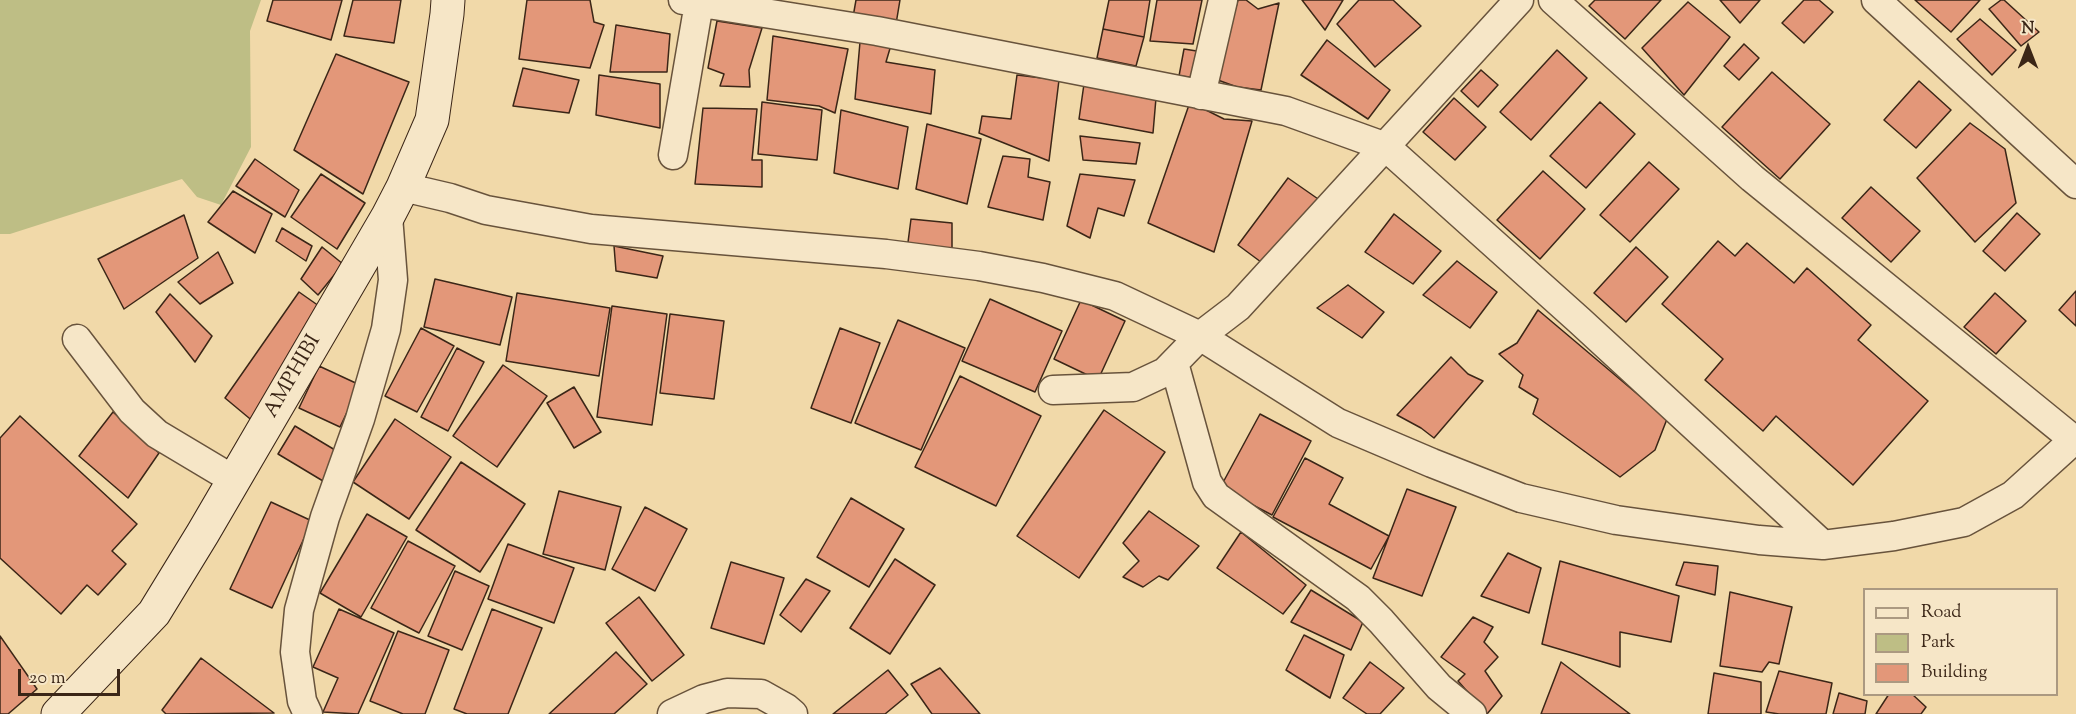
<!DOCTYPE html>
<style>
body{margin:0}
#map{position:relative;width:2076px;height:714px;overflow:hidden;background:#f1d9a9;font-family:"Sorts Mill Goudy",serif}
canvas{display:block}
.legend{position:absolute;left:1863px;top:588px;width:195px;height:108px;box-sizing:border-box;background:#f6e6c7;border:2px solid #ab9981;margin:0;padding:8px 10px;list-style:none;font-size:18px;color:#3b2617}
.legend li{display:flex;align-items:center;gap:12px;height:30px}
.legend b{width:30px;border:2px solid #ab9981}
.north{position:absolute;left:1998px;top:18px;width:60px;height:60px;-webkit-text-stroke:4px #f6e6c7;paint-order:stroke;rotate:0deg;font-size:16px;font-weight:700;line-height:24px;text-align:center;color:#3b2617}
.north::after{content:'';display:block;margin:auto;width:21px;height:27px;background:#3b2617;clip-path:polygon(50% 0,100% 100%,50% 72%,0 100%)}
.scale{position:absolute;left:18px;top:669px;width:102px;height:27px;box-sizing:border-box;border:3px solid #3b2617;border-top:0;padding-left:8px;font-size:18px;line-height:21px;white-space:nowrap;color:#3b2617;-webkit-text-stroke:4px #f6e6c7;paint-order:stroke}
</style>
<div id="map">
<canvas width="2076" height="714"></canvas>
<ul class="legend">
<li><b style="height:8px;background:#f6e6c7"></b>Road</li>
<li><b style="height:16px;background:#bebe85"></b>Park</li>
<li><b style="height:16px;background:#e39779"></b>Building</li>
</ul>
<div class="north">N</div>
<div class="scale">20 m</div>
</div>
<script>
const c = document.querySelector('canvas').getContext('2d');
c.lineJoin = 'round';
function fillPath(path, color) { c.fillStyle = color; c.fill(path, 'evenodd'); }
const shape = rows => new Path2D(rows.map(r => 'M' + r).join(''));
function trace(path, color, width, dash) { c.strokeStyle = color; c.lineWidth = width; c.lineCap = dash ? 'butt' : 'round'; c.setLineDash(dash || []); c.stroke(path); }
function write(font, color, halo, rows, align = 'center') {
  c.font = font + ' "Sorts Mill Goudy",serif'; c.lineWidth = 4.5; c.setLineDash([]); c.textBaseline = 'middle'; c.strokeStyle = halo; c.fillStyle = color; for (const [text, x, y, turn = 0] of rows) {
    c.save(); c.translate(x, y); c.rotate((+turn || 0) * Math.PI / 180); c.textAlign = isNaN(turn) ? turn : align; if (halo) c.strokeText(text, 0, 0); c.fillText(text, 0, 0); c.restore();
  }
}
const green = shape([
 [0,0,261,0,250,31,251,147,221,205,197,197,182,179,10,234,0,234]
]);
const building = shape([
 [273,0,342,0,331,40,267,21,273,0],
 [353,0,401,0,394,43,344,36,353,0],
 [527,0,590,0,594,22,604,25,590,68,519,59,527,0],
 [856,0,900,0,896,24,853,17,856,0],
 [1109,0,1150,0,1144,37,1103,29,1109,0],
 [1157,0,1202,0,1193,44,1150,41,1157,0],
 [1238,0,1246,0,1258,9,1279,3,1261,90,1237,87,1215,79,1238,0],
 [1302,0,1343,0,1325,30,1302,0],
 [1359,0,1393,0,1421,26,1375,67,1337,24,1359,0],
 [1595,0,1661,0,1625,39,1589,6,1595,0],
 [1720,0,1760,0,1740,23,1720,0],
 [1804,0,1819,0,1833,12,1804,43,1782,23,1804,0],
 [1915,0,1980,0,1951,32,1915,0],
 [2001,0,2004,0,2039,32,2021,46,1989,9,2001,0],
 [1688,2,1730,37,1684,95,1642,48,1688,2],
 [1980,19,2016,50,1992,75,1957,39,1980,19],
 [717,21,762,28,749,70,750,87,720,86,724,74,708,68,717,21],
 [616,25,670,34,667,72,610,72,616,25],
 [1103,29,1144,37,1136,66,1097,58,1103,29],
 [773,36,848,49,835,113,819,106,767,100,773,36],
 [1327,40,1390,90,1368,119,1301,75,1327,40],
 [860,42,891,45,886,62,935,70,931,114,855,99,860,42],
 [1744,44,1759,58,1739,80,1724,66,1744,44],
 [1184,49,1203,52,1198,78,1179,76,1184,49],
 [1557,50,1587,78,1531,140,1500,112,1557,50],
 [336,54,409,82,363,194,294,150,336,54],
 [523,68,579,80,569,113,513,106,523,68],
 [1481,70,1498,85,1478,107,1461,91,1481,70],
 [1772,72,1830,124,1780,179,1722,127,1772,72],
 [599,75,660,84,660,128,596,115,599,75],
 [1017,75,1059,80,1049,161,979,133,982,116,1011,119,1017,75],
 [1919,81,1951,110,1916,148,1884,120,1919,81],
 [1084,84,1156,98,1153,133,1079,119,1084,84],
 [1454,98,1486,127,1455,160,1423,132,1454,98],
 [762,102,822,110,817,160,758,154,762,102],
 [1190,102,1224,119,1252,121,1214,252,1148,223,1190,102],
 [1600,102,1635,134,1586,188,1550,156,1600,102],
 [703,108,757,109,752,160,762,160,762,187,695,184,703,108],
 [841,110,908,127,898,189,834,173,841,110],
 [1970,123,2005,149,2016,203,1975,242,1917,178,1970,123],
 [927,124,981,139,967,204,916,189,927,124],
 [1080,136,1140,143,1136,164,1083,160,1080,136],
 [1003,156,1030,159,1028,177,1050,182,1043,220,988,207,1003,156],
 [255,159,299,190,285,217,236,186,255,159],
 [1649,162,1679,189,1630,242,1600,215,1649,162],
 [1543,171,1585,209,1540,259,1497,220,1543,171],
 [321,174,365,203,337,249,291,217,321,174],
 [1080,174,1135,180,1124,216,1098,208,1090,238,1067,226,1080,174],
 [1288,178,1321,201,1265,265,1238,245,1288,178],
 [1871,187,1920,231,1891,262,1842,218,1871,187],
 [233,191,272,214,255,253,208,222,233,191],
 [2017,213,2040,234,2005,271,1983,251,2017,213],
 [1394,214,1441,251,1413,284,1365,252,1394,214],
 [184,215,198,258,124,309,98,259,184,215],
 [911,219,952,223,952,252,907,250,911,219],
 [282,228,312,246,306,261,276,241,282,228],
 [1718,241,1735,256,1747,243,1794,283,1807,268,1871,325,1858,340,1928,401,1853,485,1776,416,1763,431,1705,380,1723,359,1662,304,1718,241],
 [614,246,663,256,657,278,616,271,614,246],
 [322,247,343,264,318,295,301,279,322,247],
 [1636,247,1668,277,1626,322,1594,293,1636,247],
 [218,252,233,283,200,304,178,282,218,252],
 [1457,261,1497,292,1470,328,1423,295,1457,261],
 [435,279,512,297,500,345,424,327,435,279],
 [1348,285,1384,312,1362,338,1317,308,1348,285],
 [2076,291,2076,326,2059,310,2076,291],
 [299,292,319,306,255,423,225,398,299,292],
 [517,293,610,308,599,376,506,361,517,293],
 [1995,293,2026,321,1996,354,1964,327,1995,293],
 [170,294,212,336,195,362,156,312,170,294],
 [990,299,1062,331,1035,392,962,361,990,299],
 [1081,300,1125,321,1098,380,1054,359,1081,300],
 [612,306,667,314,652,425,597,417,612,306],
 [1538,310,1667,419,1655,450,1620,477,1533,414,1538,399,1519,387,1523,375,1499,354,1517,343,1538,310],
 [670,314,724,321,714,399,660,393,670,314],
 [898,320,965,348,921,450,855,423,898,320],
 [421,328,454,346,417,412,385,396,421,328],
 [840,328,880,343,851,423,811,408,840,328],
 [457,348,484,362,448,431,421,417,457,348],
 [1451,357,1468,374,1483,381,1434,438,1421,428,1397,415,1451,357],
 [503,365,547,396,497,467,453,436,503,365],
 [319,366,360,385,340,427,299,408,319,366],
 [960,376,1041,416,996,506,915,467,960,376],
 [574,387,601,432,574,448,547,403,574,387],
 [1104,410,1165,452,1079,578,1017,536,1104,410],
 [113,412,159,453,128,498,79,456,113,412],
 [1260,414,1311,441,1272,515,1220,488,1260,414],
 [20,416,137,524,112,551,126,564,98,595,87,585,61,614,0,558,0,438,20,416],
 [395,419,451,457,409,519,353,482,395,419],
 [295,426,340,453,323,481,278,454,295,426],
 [1305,458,1343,478,1329,504,1389,536,1371,569,1273,517,1305,458],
 [461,462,525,504,480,572,416,530,461,462],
 [1407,489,1456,507,1422,596,1373,578,1407,489],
 [559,491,621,507,605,570,543,554,559,491],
 [851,498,904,529,869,587,817,557,851,498],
 [271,502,312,521,272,608,230,589,271,502],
 [645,507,687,529,655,591,612,569,645,507],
 [1149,511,1199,546,1168,580,1159,576,1143,587,1123,577,1139,561,1123,543,1149,511],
 [367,514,407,537,361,617,320,593,367,514],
 [1241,532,1306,585,1283,614,1217,568,1241,532],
 [408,541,455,566,419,633,371,608,408,541],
 [508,544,574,568,554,623,488,599,508,544],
 [1508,553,1541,568,1529,613,1481,596,1508,553],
 [895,559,935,585,890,654,850,628,895,559],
 [1560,561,1679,596,1671,642,1620,632,1620,667,1542,644,1560,561],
 [731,562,784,578,764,644,711,628,731,562],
 [1684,562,1718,566,1715,595,1676,585,1684,562],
 [455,571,489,586,462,650,428,636,455,571],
 [806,579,830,591,801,632,780,615,806,579],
 [1311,590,1363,622,1351,650,1291,622,1311,590],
 [1730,592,1792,607,1779,664,1769,662,1762,672,1720,666,1730,592],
 [639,597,684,655,652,681,606,623,639,597],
 [339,609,394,633,358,714,323,712,338,678,313,667,339,609],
 [492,609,542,628,508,714,467,714,454,709,492,609],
 [1473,617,1493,627,1484,642,1498,657,1485,671,1502,696,1487,714,1458,681,1465,674,1441,657,1473,617],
 [398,631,449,650,425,714,403,714,370,701,398,631],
 [1304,635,1344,655,1330,698,1286,670,1304,635],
 [0,636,37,689,8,714,0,714,0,636],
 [616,652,647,684,614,714,549,714,616,652],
 [201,658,274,713,166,714,162,710,201,658],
 [1370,662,1404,688,1380,714,1367,714,1343,698,1370,662],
 [1561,662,1630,714,1541,714,1561,662],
 [940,668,980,714,932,714,911,684,940,668],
 [888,670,908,695,885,714,833,714,888,670],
 [1779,671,1832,683,1826,714,1779,714,1766,712,1779,671],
 [1714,673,1761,682,1761,714,1708,714,1714,673],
 [1839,693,1867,701,1865,714,1833,714,1839,693],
 [1889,694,1912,694,1926,707,1921,714,1876,714,1889,694]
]);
const minor = shape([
 [683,0,877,31,1286,111,1386,147,1580,321,1823,545],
 [1553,0,1752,178,2074,440],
 [1876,0,2076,184],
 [1201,95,1223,0],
 [673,155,699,3],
 [403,187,450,198,486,210,591,229,886,254,979,266,1043,278,1115,296,1200,336,1338,423,1432,463,1521,498,1616,520,1759,540,1823,545,1894,536,1964,522,2013,495,2076,438],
 [77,339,132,411,157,434,234,480],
 [1174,363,1207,482,1216,496,1358,598,1381,621,1439,687,1472,714],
 [1053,390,1133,387,1165,372,1200,336,1238,307,1519,0],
 [308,714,302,701,295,652,299,610,325,517,360,419,386,329,393,280,388,216],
 [672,714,704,699,727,693,761,694,786,708,793,714]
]);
const secondary = shape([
 [58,714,154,613,203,533,388,216,403,187,432,120,447,14,448,0]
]);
const streetNames = [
 ["AMPHIBI",294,377,-60]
];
fillPath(green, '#bebe85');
fillPath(building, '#e39779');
trace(building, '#3b2617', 1.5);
trace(minor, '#68533c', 31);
trace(secondary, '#3b2617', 35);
trace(minor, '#f6e6c7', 28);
trace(secondary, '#f6e6c7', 33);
write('21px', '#3b2617', '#f6e6c7', streetNames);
</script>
